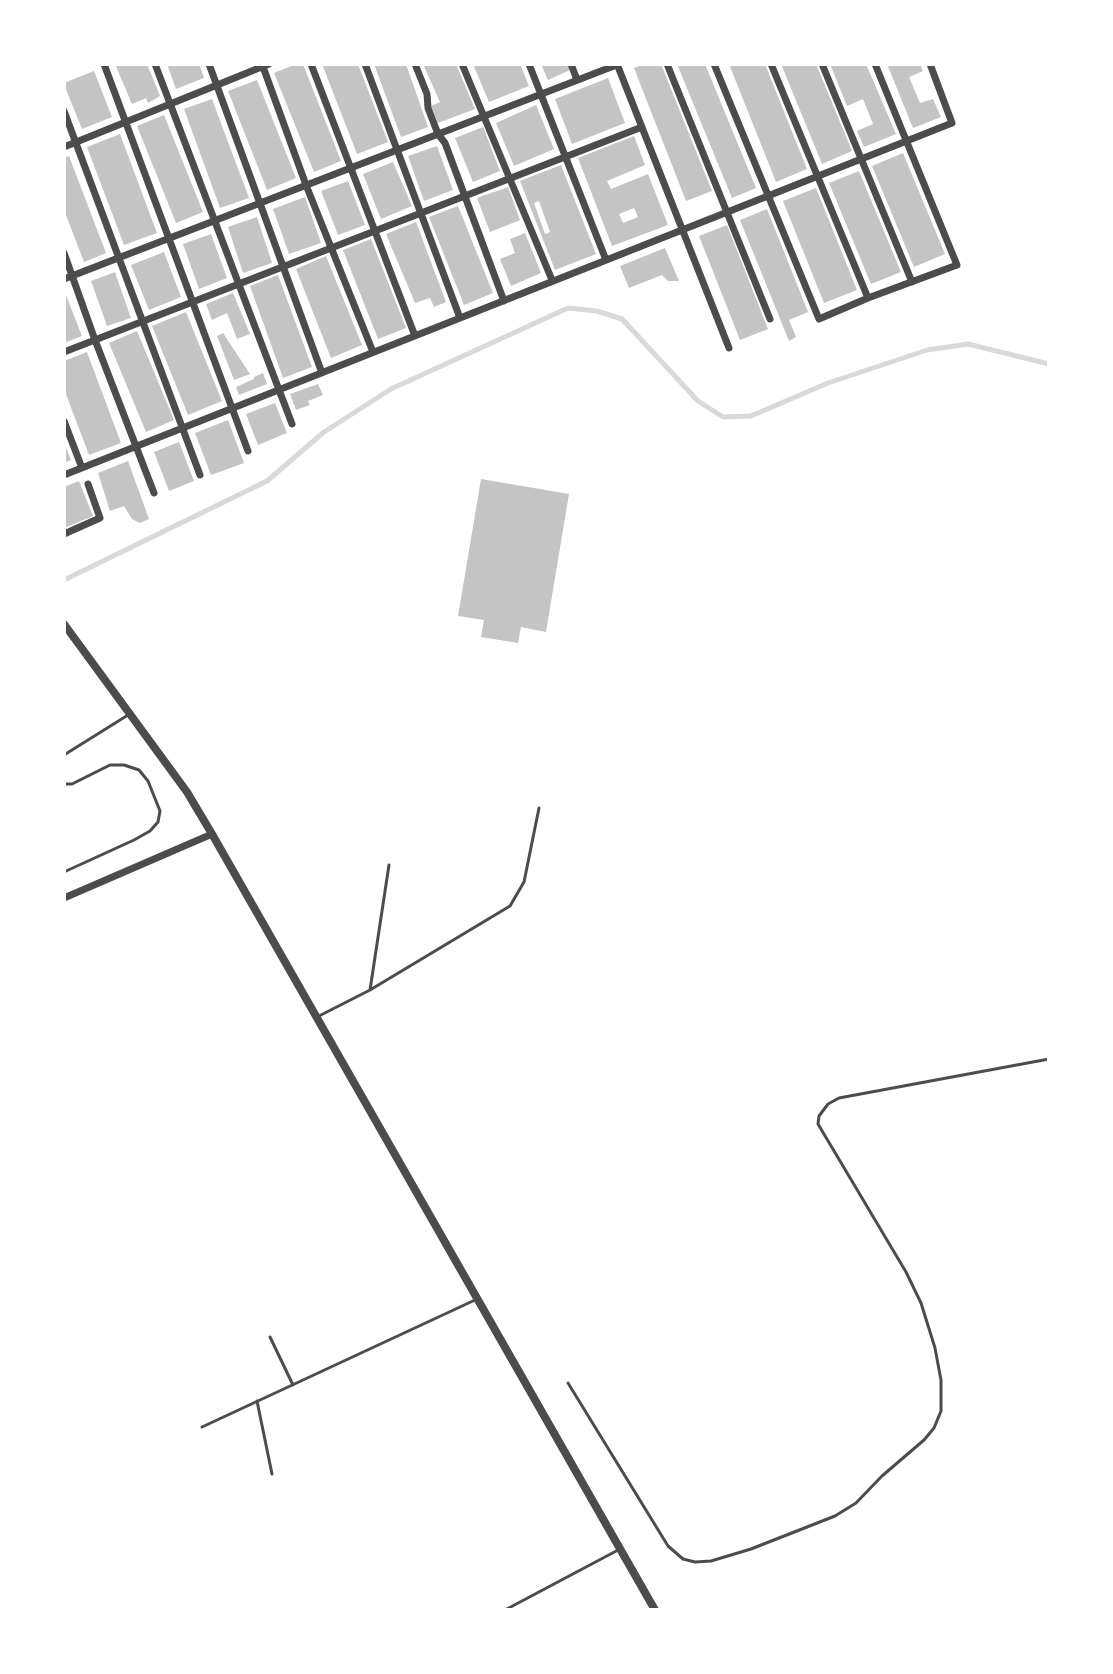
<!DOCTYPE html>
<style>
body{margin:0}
#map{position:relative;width:1113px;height:1674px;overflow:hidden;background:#fff;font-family:Mulish,sans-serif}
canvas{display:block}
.frame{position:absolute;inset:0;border:66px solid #fff;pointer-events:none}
</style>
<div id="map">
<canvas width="1113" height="1674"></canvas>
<div class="frame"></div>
</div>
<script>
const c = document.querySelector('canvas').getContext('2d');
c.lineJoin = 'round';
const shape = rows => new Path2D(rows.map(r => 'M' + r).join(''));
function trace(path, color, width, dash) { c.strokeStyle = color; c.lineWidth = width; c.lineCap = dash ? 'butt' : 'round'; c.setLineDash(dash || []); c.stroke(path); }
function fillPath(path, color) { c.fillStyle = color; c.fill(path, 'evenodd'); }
const stream = shape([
 [64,580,267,481,324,432,391,389,568,308,597,311,622,319,698,401,723,417,751,416,828,383,927,350,968,344,1049,364]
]);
const building = shape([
 [115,64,147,64,160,96,148,103,146,98,132,104],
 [167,64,199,64,204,78,176,89],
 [296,64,303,64,341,161,314,172,274,73],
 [322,64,358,64,388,142,357,154],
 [374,64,406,64,428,127,401,137],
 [423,64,456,64,475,109,438,123,431,106,440,102],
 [473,64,520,64,529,86,489,102],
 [541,64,568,64,570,70,548,80],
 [644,64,661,64,712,191,686,201,634,68],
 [677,64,705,64,756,188,732,198],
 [729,64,765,64,807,169,776,182],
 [781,64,816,64,852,151,822,164],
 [830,64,866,64,896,134,864,147,857,131,873,124,863,99,847,106],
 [887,64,920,64,923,71,909,77,920,103,933,99,941,117,913,128],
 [94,71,112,117,82,129,65,87,64,88,64,83],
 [608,78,625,123,572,144,555,99],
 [257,80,296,178,267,190,228,91],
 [212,99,249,198,220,208,184,109],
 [536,105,554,149,514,166,496,123],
 [164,115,203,212,176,223,137,126],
 [483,127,500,171,473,182,455,138],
 [120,134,157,233,124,245,87,147],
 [634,136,645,165,607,181,611,189,648,174,668,225,612,246,578,158],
 [634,208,638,217,623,223,619,214],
 [437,146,453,190,424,201,408,156],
 [903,153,945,254,914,267,872,166],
 [69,156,106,253,84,262,64,210,64,158],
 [393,162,412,206,381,219,363,174],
 [561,165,596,254,555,270,520,181],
 [539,201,550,232,545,234,534,203],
 [859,171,901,272,871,284,829,183],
 [348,181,365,225,338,235,321,191],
 [508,187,520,220,490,232,477,198],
 [816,188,857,290,824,303,783,201],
 [305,197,321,243,289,254,273,209],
 [458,206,493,293,464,305,429,217],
 [767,209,808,312,789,320,796,337,789,341,740,220],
 [257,217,272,263,243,273,228,227],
 [416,222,446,302,434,307,430,298,415,303,386,234],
 [727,225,768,329,740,340,699,236],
 [525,233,541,273,511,286,500,259,515,253,510,239],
 [211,234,227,278,199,289,183,244],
 [371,239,406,328,378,339,343,250],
 [665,248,679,281,668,281,662,275,629,288,620,266],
 [164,252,181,297,149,310,131,265],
 [326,256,362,345,331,358,296,269],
 [115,272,131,318,107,326,91,281],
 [278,275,312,367,283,378,250,286],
 [64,290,82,336,64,343],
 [233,293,250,334,237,339,227,313,212,320,206,304],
 [186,312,222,401,188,415,152,326],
 [137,331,174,420,146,432,109,343],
 [223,333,250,374,234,380,217,336],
 [87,352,121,443,89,455,64,389,64,361],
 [263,373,267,384,239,395,236,387,254,379,254,377],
 [318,384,323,395,308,401,310,405,296,410,290,394],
 [275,403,287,433,258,445,246,414],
 [228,420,244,463,211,475,195,433],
 [179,442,194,481,169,491,154,452],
 [64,443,71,460,64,463],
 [128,461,149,519,140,523,132,519,124,506,110,511,98,473],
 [481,479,569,494,546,632,521,627,518,643,481,637,484,620,458,616],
 [79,481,93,516,64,528,64,487]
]);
const service = shape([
 [64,755,128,715],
 [64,784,72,784,110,765,124,765,139,770,148,781,160,811,158,822,150,831,134,840,64,872],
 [370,990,389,865],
 [317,1017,370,990,510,906,524,882,539,808],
 [270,1337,293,1385],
 [568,1383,668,1546,683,1559,695,1562,711,1561,751,1549,835,1516,856,1503,882,1476,924,1440,934,1428,941,1411,941,1380,935,1348,921,1303,906,1272,818,1124,819,1116,828,1104,839,1098,1049,1059],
 [257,1401,272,1474],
 [202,1427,475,1300],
 [505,1610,620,1549]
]);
const minor = shape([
 [104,64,248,451],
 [155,64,292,424],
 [209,64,322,373],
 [262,64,306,185,373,352],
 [311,64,415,336],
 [365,64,460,318],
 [415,64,427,94,428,108,438,134,445,143,504,301],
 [462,64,552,280],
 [529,64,606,260],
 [571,64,577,80],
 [617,64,729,348],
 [667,64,770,319],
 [714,64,819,319,868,298,957,265,875,64],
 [771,64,868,298],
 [822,64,912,282],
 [64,111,200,475],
 [64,147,269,64],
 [64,253,95,340,154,493],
 [64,279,619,64],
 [64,352,642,127],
 [64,421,82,468],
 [64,475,952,123,930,64],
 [64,534,100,518,88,484],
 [64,898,212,834]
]);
const tertiary = shape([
 [64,624,187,792,212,834,655,1610]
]);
trace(stream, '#d9d9d9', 5);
fillPath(building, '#c4c4c4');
trace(service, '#4c4c4c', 3);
trace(minor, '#4c4c4c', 7);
trace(tertiary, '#4c4c4c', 8);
</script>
